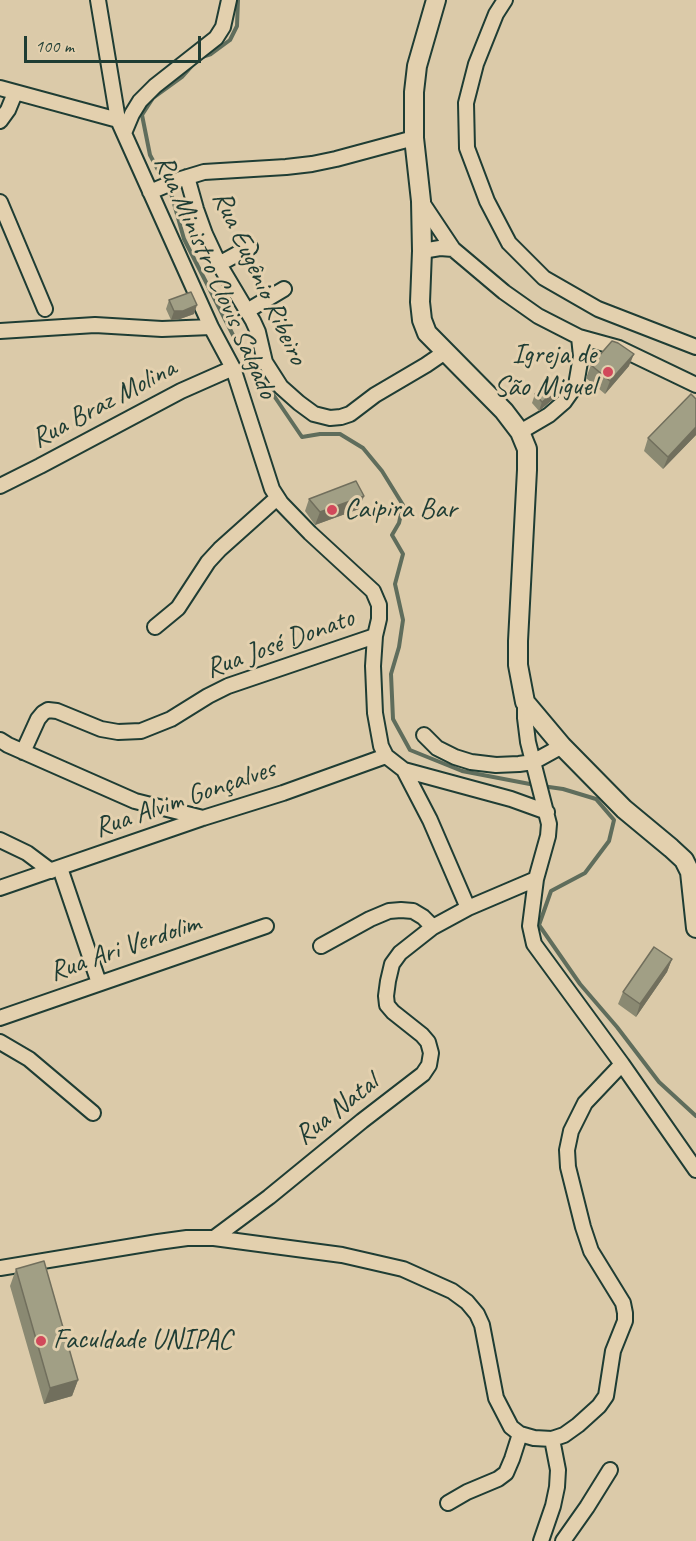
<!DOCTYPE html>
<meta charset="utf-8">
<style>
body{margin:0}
#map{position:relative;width:696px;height:1541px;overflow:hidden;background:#dbcaa9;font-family:Caveat,sans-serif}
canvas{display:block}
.scale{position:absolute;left:24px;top:36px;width:177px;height:27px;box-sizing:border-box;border:3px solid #1f3d34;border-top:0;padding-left:8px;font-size:18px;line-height:21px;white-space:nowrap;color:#1f3d34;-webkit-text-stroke:4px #e3d0ae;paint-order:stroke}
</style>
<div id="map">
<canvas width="696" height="1541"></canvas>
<div class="scale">100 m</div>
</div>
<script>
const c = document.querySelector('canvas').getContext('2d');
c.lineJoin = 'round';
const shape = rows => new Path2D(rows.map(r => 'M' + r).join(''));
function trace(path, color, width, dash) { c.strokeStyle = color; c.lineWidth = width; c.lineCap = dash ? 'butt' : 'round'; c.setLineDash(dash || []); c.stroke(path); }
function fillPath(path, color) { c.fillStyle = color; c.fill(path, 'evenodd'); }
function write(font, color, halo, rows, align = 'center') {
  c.font = font + ' Caveat,sans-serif'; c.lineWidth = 6; c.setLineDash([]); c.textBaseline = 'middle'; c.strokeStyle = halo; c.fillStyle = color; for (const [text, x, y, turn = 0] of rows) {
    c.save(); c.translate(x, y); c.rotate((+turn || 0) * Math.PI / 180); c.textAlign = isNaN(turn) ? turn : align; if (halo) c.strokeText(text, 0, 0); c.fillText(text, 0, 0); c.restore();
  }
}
const stream = shape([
 [164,181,150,155,142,115,153,98,182,77,199,58,211,54,230,40,237,26,238,0],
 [168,188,171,193,184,239,234,337,302,437,320,434,340,434,363,448,382,471,403,505,399,523,392,535,403,554,395,584,403,620,399,647,391,674,393,719,410,750,462,771,535,785],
 [542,786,563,789,596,799,614,820,609,841,585,873,551,891,539,925,580,984,617,1027,659,1082,696,1116]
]);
const street = shape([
 [98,0,118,120,211,327,233,368,272,489,281,503,310,533,373,591,379,605,379,619,375,636,373,666,375,713,381,746,386,756,404,770,511,799,547,812],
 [505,0,496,14,476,64,466,103,467,148,487,201,509,243,544,278,598,309,696,347],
 [0,88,118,120],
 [0,121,8,110,15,93],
 [124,133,132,114,140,101,155,86,216,38,223,27,229,0],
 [187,177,196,209,205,234,219,264,253,321,258,332,265,362,281,387,299,403,314,414,330,418,341,417,350,414,375,395,426,365,445,352],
 [150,192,181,179,204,172,286,167,312,164,336,159,414,138],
 [421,201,453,249,504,292,538,316,579,337,619,348,696,385],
 [0,202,45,309],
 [422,251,440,248,453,249],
 [219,264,250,247],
 [247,311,284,289],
 [0,331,95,325,162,329,211,327],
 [520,432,549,415,564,402,576,385,581,356,579,337],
 [0,486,40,466,181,391,233,368],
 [155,627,178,608,208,562,220,549,277,498],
 [525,702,525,718,528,742,549,824,548,836,536,879,530,926,534,944,622,1064,696,1170],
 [424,735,437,748,455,757,471,762,496,765,519,764,533,762,562,746],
 [0,740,8,745,135,801,203,818],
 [23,752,38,719,43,713,48,710,57,711,101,729,118,732,141,731,171,719,208,696,228,686,375,636],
 [404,770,430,820,468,908],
 [0,840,27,853,51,871],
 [60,868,99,983],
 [0,888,203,818,283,793,386,756],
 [321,946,370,919,389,911,401,910,413,911,423,917,433,927],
 [0,1018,266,926],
 [0,1042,29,1059,93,1113],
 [214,1238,269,1197,362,1121,423,1074,429,1065,431,1053,428,1042,422,1035,393,1012,387,1005,386,996,388,981,392,964,400,953,433,927,468,908,536,879],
 [0,1268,158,1242,187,1238,214,1238,342,1255,403,1269,452,1291,467,1302,477,1314,482,1325,496,1398,511,1427,520,1434,534,1438,552,1439,564,1435,578,1425,599,1406,606,1396,613,1351,625,1321,625,1313,623,1303,591,1251,583,1227,568,1167,567,1150,571,1131,585,1103,622,1064],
 [448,1503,467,1492,498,1479,506,1473,512,1459,520,1434],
 [541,1541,553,1506,557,1487,558,1470,552,1439],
 [563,1541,587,1507,610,1470]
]);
const secondary = shape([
 [436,0,417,66,414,92,414,138,421,201,422,251,420,302,422,320,427,333,504,411,520,432,527,449,527,470,518,641,518,665,525,702,562,746,624,809,671,848,684,860,690,872,696,928]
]);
const wall = shape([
 [169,300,194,314,180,319,171,320,166,309],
 [591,365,629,366,605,394,586,378],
 [561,387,557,396,539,411,532,403,535,394],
 [696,399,696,435,663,469,644,451,648,438],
 [364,496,359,509,315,525,305,511,309,499],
 [672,959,667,972,636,1017,618,1004,623,992],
 [16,1269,78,1380,72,1396,44,1404,10,1286]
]);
const shadedWall = shape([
 [197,305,194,314,180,319,171,320,174,311],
 [634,354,629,366,605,394,610,381],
 [561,387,557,396,539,411,542,402],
 [696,427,696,435,663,469,668,457],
 [364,496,359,509,315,525,320,512],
 [672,959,667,972,636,1017,640,1004],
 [78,1380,72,1396,44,1404,50,1388]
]);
const building = shape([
 [191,292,197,305,183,311,174,311,169,300,191,292],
 [612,341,618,343,634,354,610,381,591,365,612,341],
 [553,378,561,387,542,402,535,394,553,378],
 [691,394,696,399,696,427,668,457,648,438,691,394],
 [356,481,364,496,320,512,309,499,356,481],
 [654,947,672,959,640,1004,623,992,654,947],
 [44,1261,78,1380,50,1388,16,1269,44,1261]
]);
const markers = [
 [608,372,6,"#d1495b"],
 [332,510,6,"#d1495b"],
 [41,1341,6,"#d1495b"]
];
const streetNames = [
 ["Rua Ministro Clovis Salgado",215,277,66],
 ["Rua Eugênio Ribeiro",259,278,65],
 ["Rua Braz Molina",104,404,-28],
 ["Rua José Donato",280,644,-20],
 ["Rua Alvim Gonçalves",185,799,-19],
 ["Rua Ari Verdolim",125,948,-19],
 ["Rua Natal",337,1110,-38]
];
const poiNames = [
 ["Igreja de",596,356,"right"],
 ["São Miguel",596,388,"right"],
 ["Caipira Bar",344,510],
 ["Faculdade UNIPAC",53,1341]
];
trace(stream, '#5f6d5c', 4);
trace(street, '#1f3d34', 18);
trace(secondary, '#1f3d34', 22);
trace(street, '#e3d0ae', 14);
trace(secondary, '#e3d0ae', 18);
fillPath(wall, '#8a8972');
fillPath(shadedWall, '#716f5d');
fillPath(building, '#a19f85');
trace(building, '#716f5d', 1.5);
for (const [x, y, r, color] of markers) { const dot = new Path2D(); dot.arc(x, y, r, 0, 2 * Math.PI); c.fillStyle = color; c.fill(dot); trace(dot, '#e3d0ae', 2); }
write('28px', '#1f3d34', '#e3d0ae', streetNames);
write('28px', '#1f3d34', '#e3d0ae', poiNames, 'left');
</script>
